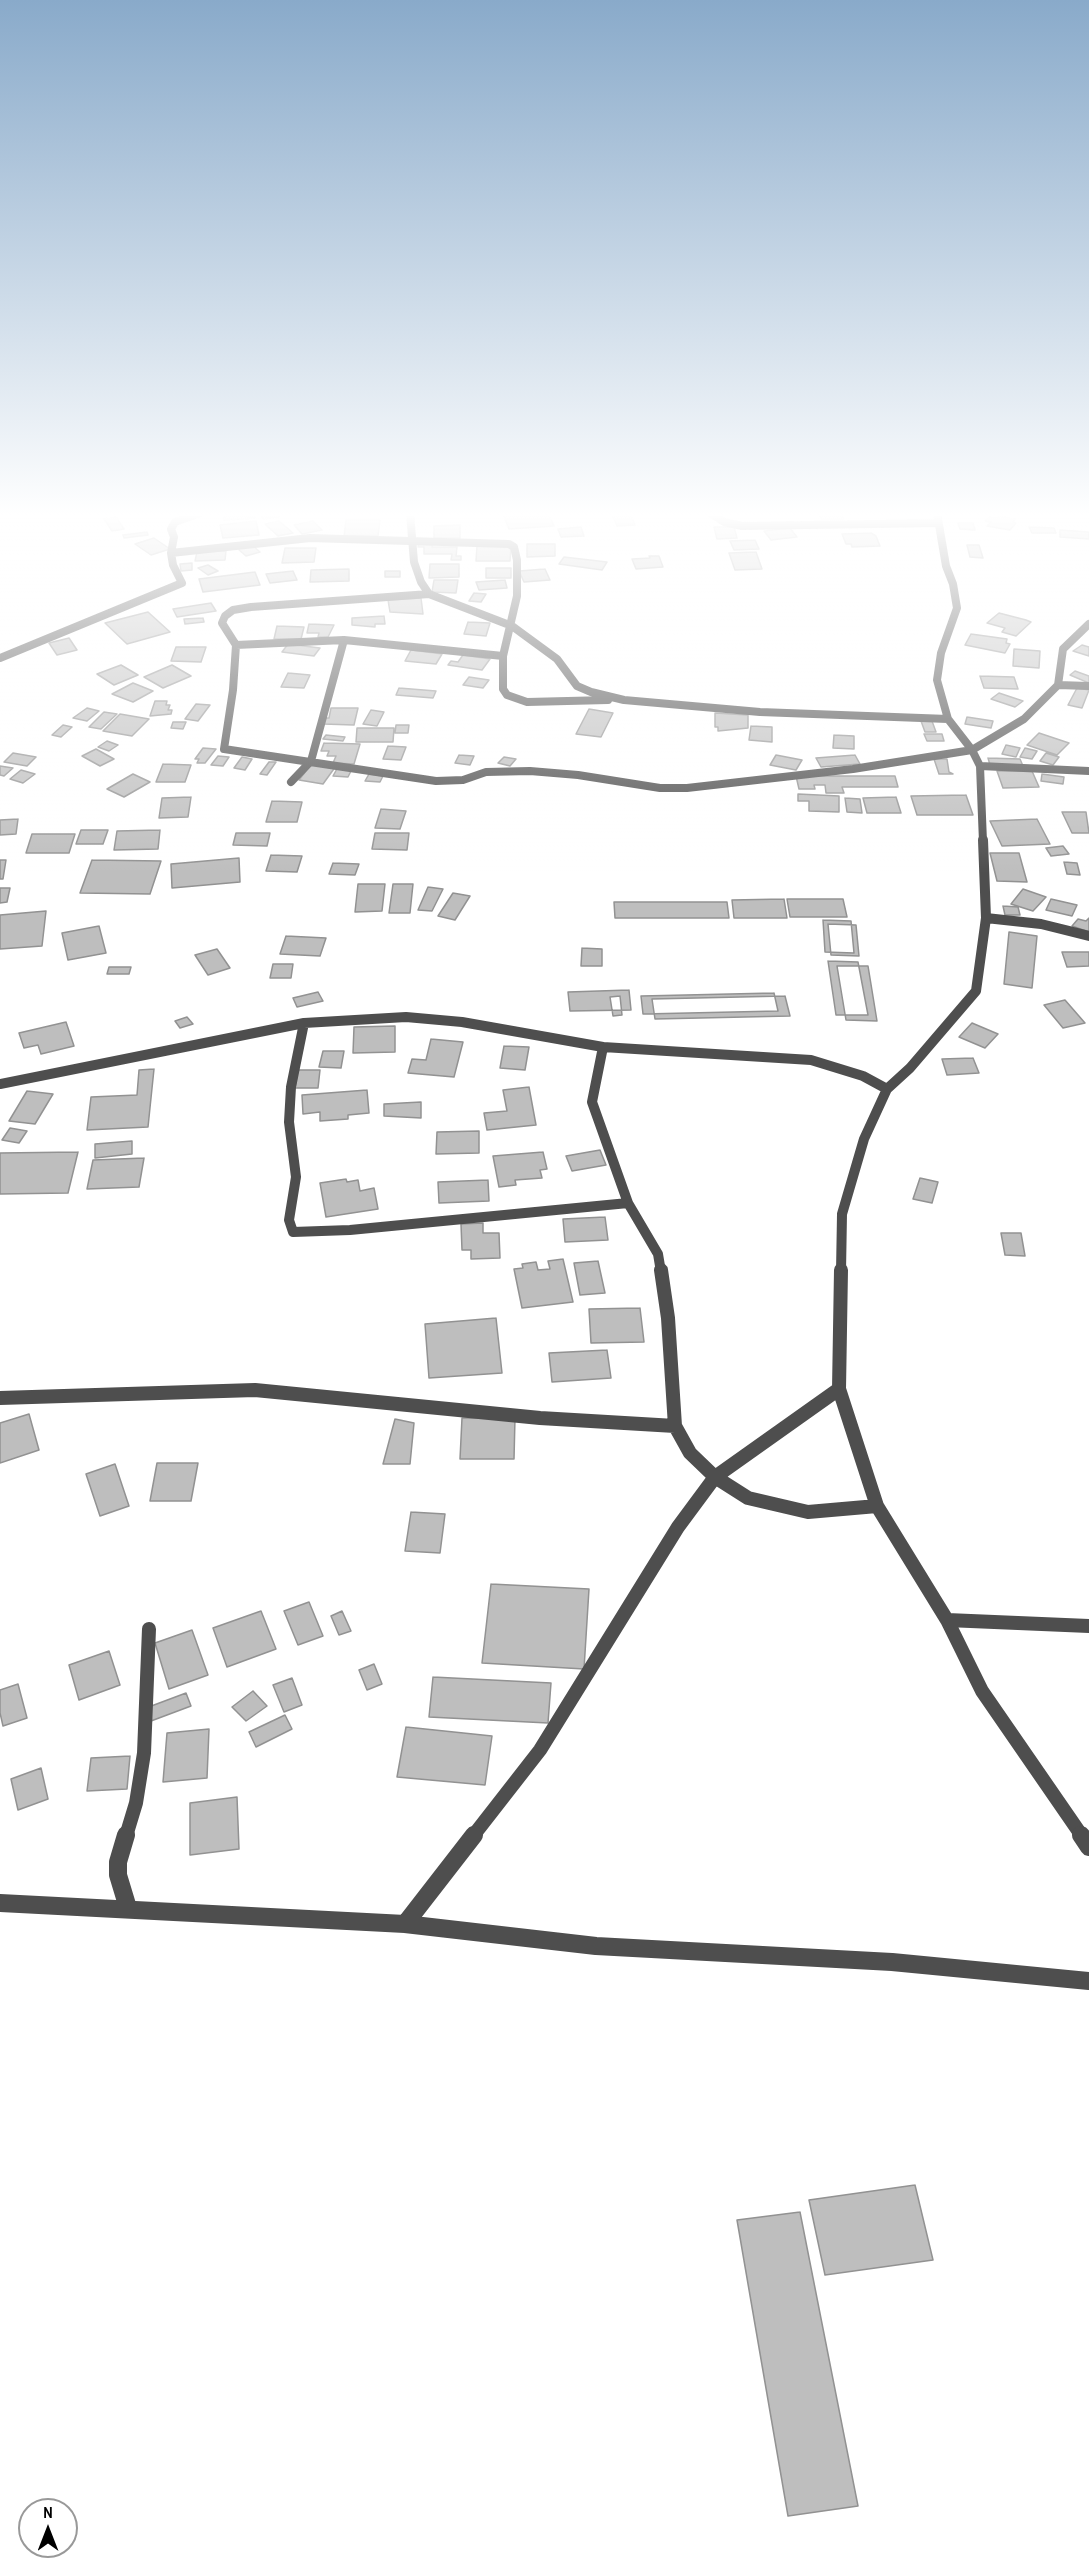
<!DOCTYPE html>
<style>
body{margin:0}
#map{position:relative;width:1089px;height:2576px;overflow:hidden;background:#fff;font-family:"Archivo Narrow",sans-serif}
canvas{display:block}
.north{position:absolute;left:18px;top:2498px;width:60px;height:60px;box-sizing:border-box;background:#fff;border:2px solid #999;border-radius:50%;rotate:0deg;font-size:16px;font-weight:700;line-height:24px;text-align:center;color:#000}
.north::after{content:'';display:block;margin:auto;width:21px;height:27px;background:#000;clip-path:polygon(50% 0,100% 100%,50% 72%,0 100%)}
</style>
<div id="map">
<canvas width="1089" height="2576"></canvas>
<div class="north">N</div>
</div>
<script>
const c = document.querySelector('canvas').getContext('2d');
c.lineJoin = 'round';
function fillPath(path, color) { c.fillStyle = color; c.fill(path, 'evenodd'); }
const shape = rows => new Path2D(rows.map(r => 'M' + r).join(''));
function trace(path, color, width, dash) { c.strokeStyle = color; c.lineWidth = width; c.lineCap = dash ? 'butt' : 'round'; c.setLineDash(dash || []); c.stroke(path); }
const building = shape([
 [223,513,255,513,256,518,224,520,223,513],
 [261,513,277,513,279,517,263,519,261,513],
 [548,513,554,526,509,529,503,514,548,513],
 [819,514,841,514,843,519,821,519,819,514],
 [631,515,635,525,617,526,613,516,631,515],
 [999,516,1015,519,1013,522,1016,523,1010,530,987,526,991,522,985,521,989,517,998,518,999,516],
 [116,517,124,529,112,531,104,519,116,517],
 [346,520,380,520,378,536,344,536,346,520],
 [256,521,259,535,223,538,220,525,256,521],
 [279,521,293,533,278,536,265,524,279,521],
 [313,521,322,530,302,534,294,525,313,521],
 [958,523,973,523,975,530,960,529,958,523],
 [460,525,460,538,434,538,434,526,460,525],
 [581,527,584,536,561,537,558,529,581,527],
 [714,527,734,527,737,538,717,539,714,527],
 [1029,527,1054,528,1056,533,1032,533,1029,527],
 [790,528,797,537,771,540,764,531,790,528],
 [1060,530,1089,532,1089,539,1060,537,1060,530],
 [147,532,148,535,124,538,123,535,147,532],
 [871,533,876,536,880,546,852,547,851,544,846,544,842,534,871,533],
 [154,538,170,549,151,555,135,544,154,538],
 [755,540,759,549,734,550,730,541,755,540],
 [419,543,433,543,432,547,457,547,456,556,461,556,461,560,451,560,452,554,424,554,424,547,418,547,419,543],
 [527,544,555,544,555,556,527,557,527,544],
 [252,545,260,552,246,556,238,549,252,545],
 [967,545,979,545,983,558,970,557,967,545],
 [477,546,511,546,510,561,476,561,477,546],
 [285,548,316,548,314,562,282,563,285,548],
 [226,551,225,560,195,561,197,552,226,551],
 [756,552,762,569,735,570,729,553,756,552],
 [649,556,659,556,663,567,636,569,632,559,650,558,649,556],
 [564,557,607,562,602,570,559,564,564,557],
 [192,563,192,570,181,571,180,564,192,563],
 [430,564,459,564,459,577,429,578,430,564],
 [208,565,218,571,208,575,198,568,208,565],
 [486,568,511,568,511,578,486,578,486,568],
 [349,569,349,581,310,582,311,570,349,569],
 [545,569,550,580,524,582,519,571,545,569],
 [293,571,297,580,270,583,266,574,293,571],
 [385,571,400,571,400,577,385,577,385,571],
 [255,572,260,585,203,592,199,579,255,572],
 [434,580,458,580,456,593,432,592,434,580],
 [505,580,507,588,479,590,476,582,505,580],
 [474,593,486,594,481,602,469,601,474,593],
 [421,598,423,614,390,612,388,600,421,598],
 [211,603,216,611,177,617,173,609,211,603],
 [148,612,170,632,127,644,105,623,148,612],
 [999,613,1026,620,1031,622,1016,636,1002,632,1005,628,987,623,999,613],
 [384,616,385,624,375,624,375,627,352,625,352,618,384,616],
 [203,618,204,622,185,624,184,619,203,618],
 [468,622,490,623,486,636,464,634,468,622],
 [309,624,334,625,328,637,318,637,319,633,307,633,309,624],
 [277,626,304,627,301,639,274,639,277,626],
 [971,634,1007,639,1006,643,1010,644,1005,653,965,645,971,634],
 [69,638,77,650,57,655,49,643,69,638],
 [288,644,320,648,314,656,282,652,288,644],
 [1082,645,1089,647,1089,656,1073,651,1082,645],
 [176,647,206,647,201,662,171,661,176,647],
 [1014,649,1040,651,1039,668,1013,666,1014,649],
 [411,650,442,654,436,664,405,661,411,650],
 [463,655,490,659,482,670,448,665,451,661,458,662,463,655],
 [121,665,138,675,114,685,97,674,121,665],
 [172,665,191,676,163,688,144,677,172,665],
 [1075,671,1089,676,1089,683,1070,675,1075,671],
 [288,673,310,675,304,688,281,687,288,673],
 [980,676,1014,677,1018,689,984,688,980,676],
 [469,677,489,680,483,688,463,685,469,677],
 [133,683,153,691,133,702,112,694,133,683],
 [399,688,436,691,433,698,396,695,399,688],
 [1077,688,1089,690,1082,708,1068,705,1077,688],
 [999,693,1023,701,1015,707,991,699,999,693],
 [155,701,167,701,166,705,170,705,168,710,172,710,171,714,150,716,155,701],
 [196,704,210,705,198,721,185,719,196,704],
 [87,708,99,711,87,721,73,718,87,708],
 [331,708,358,708,354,725,323,724,324,718,329,718,331,708],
 [589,709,613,713,601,737,576,734,589,709],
 [371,710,384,712,377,726,363,724,371,710],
 [104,712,117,714,101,729,89,727,104,712],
 [715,713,748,715,748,728,718,731,718,727,715,727,715,713],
 [120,714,149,719,132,736,103,731,120,714],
 [967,717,993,721,991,728,965,724,967,717],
 [921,721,932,721,936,732,925,732,921,721],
 [173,722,186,722,183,729,171,728,173,722],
 [63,725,72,727,61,737,52,735,63,725],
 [396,725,409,725,408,733,395,733,396,725],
 [751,726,772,727,772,742,749,740,751,726],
 [357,728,394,728,393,742,356,742,357,728],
 [1039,733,1069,743,1057,755,1027,745,1039,733],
 [924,734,942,734,944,741,927,741,924,734],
 [326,735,345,737,343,741,323,739,326,735],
 [834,735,854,736,854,749,833,748,834,735],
 [107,741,118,745,109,751,98,747,107,741],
 [324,743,360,744,354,764,333,763,336,756,327,756,329,751,321,751,324,743],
 [1006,745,1020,748,1016,757,1002,754,1006,745],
 [388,746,406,747,401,760,383,759,388,746],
 [203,748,216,749,205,763,197,763,199,759,195,759,203,748],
 [1025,748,1037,751,1032,759,1020,757,1025,748],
 [96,749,114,759,100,766,82,756,96,749],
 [13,753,36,757,27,766,4,762,13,753],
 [1046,753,1059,757,1053,765,1040,761,1046,753],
 [459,755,474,756,470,765,455,763,459,755],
 [776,755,802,760,796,770,770,765,776,755],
 [855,755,860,764,821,767,816,758,855,755],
 [218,756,229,757,223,766,211,765,218,756],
 [242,757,252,759,245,770,234,768,242,757],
 [504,757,516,759,510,766,498,763,504,757],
 [988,758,1020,759,1023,766,990,765,988,758],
 [934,759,947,759,949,772,953,774,939,774,934,759],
 [269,762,276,762,267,775,260,774,269,762],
 [313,762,336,766,323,784,299,780,313,762],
 [163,764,191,765,185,782,156,782,163,764],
 [0,766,13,768,4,776,0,775,0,766],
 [338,767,352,769,348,777,333,776,338,767],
 [21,770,35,774,23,783,10,779,21,770],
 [997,771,1032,771,1039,787,1003,788,997,771],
 [133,774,150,782,124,797,107,789,133,774],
 [369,774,383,776,380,782,365,781,369,774],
 [1042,774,1064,777,1063,784,1041,781,1042,774],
 [796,776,895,776,898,787,842,787,844,793,826,793,825,785,814,785,815,789,799,789,796,776],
 [798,794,839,796,839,812,809,811,809,801,798,801,798,794],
 [966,795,973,815,917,815,911,796,966,795],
 [191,797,188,817,159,818,162,798,191,797],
 [896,797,901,813,867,813,863,798,896,797],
 [845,798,860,799,862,813,847,812,845,798],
 [272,801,302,802,297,822,266,822,272,801],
 [381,809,406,811,400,829,375,828,381,809],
 [1062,812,1086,812,1089,833,1072,833,1062,812],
 [18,819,16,834,0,835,0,820,18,819],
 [1037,819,1050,844,1002,846,990,821,1037,819],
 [81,830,108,830,103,844,76,844,81,830],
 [160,830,158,849,114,850,117,831,160,830],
 [236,833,270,833,267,846,233,845,236,833],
 [375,833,409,833,407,850,372,849,375,833],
 [32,834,75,834,69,853,26,853,32,834],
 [1063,846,1069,854,1051,856,1046,848,1063,846],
 [990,853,1019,853,1027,882,997,881,990,853],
 [271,855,302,856,297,872,266,871,271,855],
 [239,858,240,882,172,888,171,864,239,858],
 [0,860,6,860,3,879,0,879,0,860],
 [92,860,161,861,150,894,80,893,92,860],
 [1064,862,1077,863,1080,875,1067,874,1064,862],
 [333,863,359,864,355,875,329,874,333,863],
 [358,884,385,884,382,911,355,912,358,884],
 [393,884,413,884,410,913,389,913,393,884],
 [428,887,443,889,432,911,418,910,428,887],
 [0,888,10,888,7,902,0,903,0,888],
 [1023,889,1046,897,1033,911,1011,904,1023,889],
 [453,893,470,896,455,920,438,916,453,893],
 [784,899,787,918,734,918,732,900,784,899],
 [787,899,843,899,847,917,790,917,787,899],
 [1051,899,1077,905,1072,916,1046,910,1051,899],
 [614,902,727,902,729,918,615,918,614,902],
 [1003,906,1018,907,1020,915,1005,915,1003,906],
 [46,911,42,946,0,949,0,915,46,911],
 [1089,918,1089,932,1072,926,1078,919,1086,921,1089,918],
 [823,920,851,921,854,953,825,952,823,920],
 [828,924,856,925,859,956,831,955,828,924],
 [99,926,106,953,68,960,62,933,99,926],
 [1009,932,1037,936,1032,988,1004,984,1009,932],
 [286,936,326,938,320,956,280,954,286,936],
 [582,948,602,949,602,966,581,966,582,948],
 [217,949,230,968,208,975,195,955,217,949],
 [1062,952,1089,952,1089,966,1067,967,1062,952],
 [828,961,858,962,868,1015,836,1015,828,961],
 [273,964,293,964,291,978,270,978,273,964],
 [837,966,868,966,877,1021,846,1020,837,966],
 [109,967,131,967,129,974,107,974,109,967],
 [629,990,631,1010,570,1011,568,992,629,990],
 [318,992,323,1001,297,1007,293,998,318,992],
 [774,993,778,1011,643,1014,641,996,774,993],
 [620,996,622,1015,613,1016,610,997,620,996],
 [785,996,790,1016,655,1019,652,999,785,996],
 [1065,1000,1085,1023,1063,1028,1044,1005,1065,1000],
 [187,1017,193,1024,180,1028,175,1021,187,1017],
 [66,1022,74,1046,41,1054,38,1045,24,1048,19,1033,66,1022],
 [972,1023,998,1034,985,1048,959,1037,972,1023],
 [395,1026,395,1052,353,1053,354,1027,395,1026],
 [431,1039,463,1042,454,1077,408,1073,412,1059,426,1060,431,1039],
 [504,1046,529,1047,525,1070,500,1068,504,1046],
 [323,1051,344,1051,341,1068,319,1067,323,1051],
 [973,1058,979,1073,947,1075,942,1059,973,1058],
 [154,1069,148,1127,87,1130,91,1097,137,1095,139,1070,154,1069],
 [298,1070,320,1070,318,1088,295,1088,298,1070],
 [529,1087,536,1125,487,1130,484,1113,507,1111,503,1090,529,1087],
 [367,1090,369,1113,348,1115,348,1119,320,1121,320,1112,303,1114,302,1095,367,1090],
 [27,1091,53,1094,35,1124,9,1121,27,1091],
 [421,1102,421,1118,384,1116,384,1104,421,1102],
 [10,1128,27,1131,19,1143,2,1140,10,1128],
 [479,1131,479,1153,436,1154,437,1132,479,1131],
 [132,1141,132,1154,95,1158,95,1144,132,1141],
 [600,1150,606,1165,572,1171,566,1156,600,1150],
 [78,1152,68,1193,0,1194,0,1153,78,1152],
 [543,1152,547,1169,540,1170,542,1178,515,1180,516,1185,499,1187,493,1156,543,1152],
 [144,1158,139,1187,87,1189,93,1160,144,1158],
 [920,1178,938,1182,932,1203,913,1199,920,1178],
 [346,1179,347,1182,358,1180,360,1191,374,1188,378,1209,326,1217,320,1183,346,1179],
 [488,1180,489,1201,439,1203,438,1182,488,1180],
 [605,1217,608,1240,565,1242,563,1219,605,1217],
 [483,1223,483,1233,499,1233,500,1258,471,1259,471,1250,462,1250,461,1224,483,1223],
 [1001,1233,1021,1233,1025,1256,1005,1255,1001,1233],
 [563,1259,573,1302,522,1308,514,1269,523,1268,522,1264,536,1262,538,1270,550,1269,548,1261,563,1259],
 [598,1261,605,1293,580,1295,574,1263,598,1261],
 [640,1308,644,1342,591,1343,589,1309,640,1308],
 [496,1318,502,1373,429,1378,425,1324,496,1318],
 [607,1350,611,1378,552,1382,549,1353,607,1350],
 [29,1414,39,1450,0,1463,0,1423,29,1414],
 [462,1418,515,1418,514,1459,460,1459,462,1418],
 [395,1419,414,1423,410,1464,383,1464,395,1419],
 [157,1463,198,1463,191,1501,150,1501,157,1463],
 [115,1464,129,1506,100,1516,86,1474,115,1464],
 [411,1512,445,1514,440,1553,405,1551,411,1512],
 [491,1584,589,1589,584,1669,482,1663,491,1584],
 [309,1602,323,1636,298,1645,284,1611,309,1602],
 [261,1611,276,1649,227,1667,213,1628,261,1611],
 [342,1611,351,1631,339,1635,331,1616,342,1611],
 [192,1630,208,1675,169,1689,155,1643,192,1630],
 [109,1651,120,1685,79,1700,69,1665,109,1651],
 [374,1664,382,1684,367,1690,359,1670,374,1664],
 [433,1677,551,1683,548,1723,429,1717,433,1677],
 [292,1678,302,1705,284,1712,273,1685,292,1678],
 [18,1684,27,1718,3,1726,0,1713,0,1690,18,1684],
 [253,1691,267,1706,246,1721,232,1707,253,1691],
 [186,1693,191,1706,151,1721,146,1708,186,1693],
 [285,1715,292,1729,256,1747,249,1732,285,1715],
 [406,1727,492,1736,485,1785,397,1777,406,1727],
 [209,1729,207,1778,163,1782,167,1733,209,1729],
 [130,1756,127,1789,87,1791,91,1758,130,1756],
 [41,1768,48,1799,18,1810,11,1779,41,1768],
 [237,1797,239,1849,190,1855,190,1803,237,1797],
 [915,2185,933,2260,825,2275,809,2200,915,2185],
 [800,2212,858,2506,788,2516,737,2220,800,2212]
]);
const streetFar3 = shape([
 [410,513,414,562,421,582,429,594,512,626,557,659,577,686,591,692,624,700,760,712,948,719],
 [710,513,724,522,742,526,938,523],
 [937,513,946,566,953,584,957,608,941,653,937,680,948,719,972,750,980,766,983,842],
 [171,553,310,538,509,544,514,547,517,560,517,596,503,656,503,689,507,695,527,702,608,700],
 [429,594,251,607,233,610,225,616,222,623,236,645,233,690,224,749,436,781,463,780,486,772,530,771,578,775,660,788,687,788,853,769,972,750,1024,719,1058,685,1063,649,1089,624],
 [236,645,344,640,503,656],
 [0,658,182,583,173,565,171,553,174,537,171,529,175,522,200,513],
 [1058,685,1089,686],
 [980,766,1089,771],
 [291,782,311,761,344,640]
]);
const streetFar2 = shape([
 [986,918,1041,924,1089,936],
 [304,1023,291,1087,289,1122,296,1177,289,1220,293,1232,350,1230,628,1203],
 [603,1047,592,1102,628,1203,658,1254,661,1272],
 [0,1084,304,1023,406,1017,462,1022,603,1047,811,1060,863,1076,887,1089],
 [841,1272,842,1214,864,1139,887,1089,910,1068,976,991,986,918,983,840]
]);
const streetFar1 = shape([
 [661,1270,668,1318,675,1426,690,1453,715,1477,748,1498,808,1512,877,1506],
 [841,1270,839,1389,877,1506,947,1620,982,1691,1082,1836],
 [0,1398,255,1390,540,1418,675,1426],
 [947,1620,1089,1626],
 [126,1836,136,1803,144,1753,149,1629],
 [473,1836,540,1750,678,1527,715,1477,839,1389]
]);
const street = shape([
 [126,1835,118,1862,118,1875,128,1908],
 [1081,1835,1089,1847],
 [0,1903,405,1924,596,1946,892,1962,1089,1981],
 [405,1924,474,1835]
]);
fillPath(building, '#bebebe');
trace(building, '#929292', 1.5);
trace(streetFar3, '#4e4e4e', 8);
trace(streetFar2, '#4e4e4e', 10);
trace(streetFar1, '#4e4e4e', 14);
trace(street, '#4e4e4e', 18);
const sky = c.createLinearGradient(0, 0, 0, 873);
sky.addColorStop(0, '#89aaca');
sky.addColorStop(0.59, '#fff');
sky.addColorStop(1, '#ffffff00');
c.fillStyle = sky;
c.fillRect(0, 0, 1089, 873);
</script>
